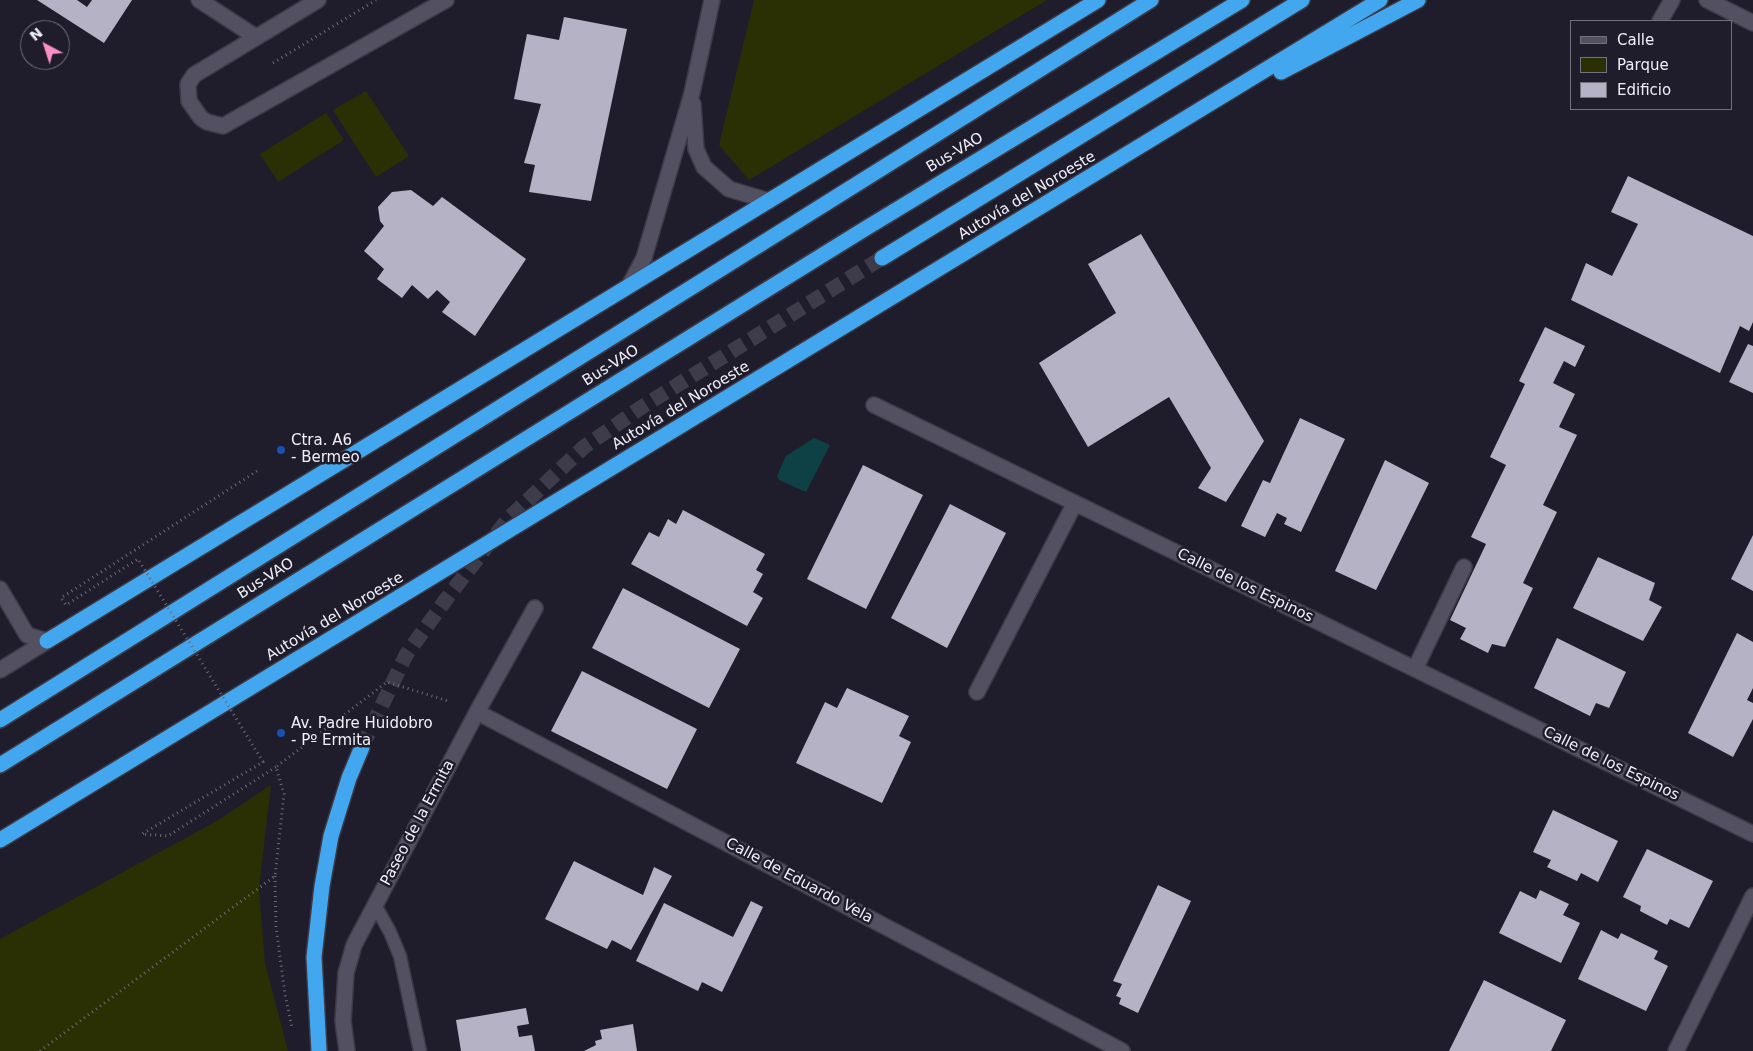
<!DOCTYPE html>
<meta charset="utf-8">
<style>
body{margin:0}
#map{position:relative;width:1753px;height:1051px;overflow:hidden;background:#1f1d2b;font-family:"DejaVu Sans",sans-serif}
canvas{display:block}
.legend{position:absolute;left:1570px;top:20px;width:162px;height:90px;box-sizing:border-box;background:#1f1d2b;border:1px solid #73717d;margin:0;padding:6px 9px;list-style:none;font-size:15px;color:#f0eff9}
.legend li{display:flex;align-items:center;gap:10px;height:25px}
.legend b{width:25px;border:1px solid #73717d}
.north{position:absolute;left:20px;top:20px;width:50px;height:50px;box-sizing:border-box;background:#1f1d2b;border:1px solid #73717d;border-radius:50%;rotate:320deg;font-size:14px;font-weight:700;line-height:20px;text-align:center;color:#f0eff9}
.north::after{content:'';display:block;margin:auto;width:18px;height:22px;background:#fa8fc6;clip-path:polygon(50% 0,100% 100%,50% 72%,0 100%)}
</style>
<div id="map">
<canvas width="1753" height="1051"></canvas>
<ul class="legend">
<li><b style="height:6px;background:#525061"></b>Calle</li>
<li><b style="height:14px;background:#2b3004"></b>Parque</li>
<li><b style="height:14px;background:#b5b2c5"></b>Edificio</li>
</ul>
<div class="north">N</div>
</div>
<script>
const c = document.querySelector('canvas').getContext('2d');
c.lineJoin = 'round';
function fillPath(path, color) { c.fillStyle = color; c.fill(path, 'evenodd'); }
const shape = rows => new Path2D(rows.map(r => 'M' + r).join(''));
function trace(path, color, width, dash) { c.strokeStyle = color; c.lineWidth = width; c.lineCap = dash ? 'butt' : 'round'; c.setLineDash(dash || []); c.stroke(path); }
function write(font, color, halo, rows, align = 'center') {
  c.font = font + ' "DejaVu Sans",sans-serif'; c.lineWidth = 5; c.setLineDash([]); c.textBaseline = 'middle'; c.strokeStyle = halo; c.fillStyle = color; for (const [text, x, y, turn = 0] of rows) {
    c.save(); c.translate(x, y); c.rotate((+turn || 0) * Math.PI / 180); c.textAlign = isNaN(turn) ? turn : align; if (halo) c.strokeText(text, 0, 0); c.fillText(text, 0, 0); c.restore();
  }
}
const green = shape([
 [754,0,1047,0,749,180,719,145],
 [366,91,409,156,376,177,333,110],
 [326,113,344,140,278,182,260,154],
 [271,785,259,888,265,963,288,1051,0,1051,0,939,217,821]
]);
const water = shape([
 [814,438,830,445,806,492,779,480,777,476,786,456]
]);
const building = shape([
 [37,0,77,0,87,7,92,0,132,0,104,43],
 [564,17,627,29,591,201,529,192,535,165,524,163,541,104,514,99,527,34,559,40],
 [1628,176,1753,236,1753,322,1749,331,1740,326,1720,373,1571,300,1586,263,1612,276,1638,224,1611,212],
 [411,190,433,206,442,197,526,259,475,336,442,312,450,302,437,290,428,299,412,285,402,298,377,279,384,269,364,251,384,226,380,221,378,207,392,192],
 [1141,234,1264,441,1226,502,1198,488,1211,468,1169,397,1088,447,1039,363,1116,313,1088,264],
 [1545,327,1585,346,1575,367,1564,361,1553,383,1575,394,1559,427,1577,435,1543,505,1557,512,1523,583,1533,588,1505,647,1492,644,1488,653,1460,639,1466,628,1450,620,1486,544,1471,537,1506,465,1490,457,1525,384,1519,381],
 [1748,344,1753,346,1753,393,1729,382],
 [1300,418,1345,439,1301,532,1284,524,1287,518,1277,513,1265,537,1241,526,1263,480,1270,483],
 [1385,460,1429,483,1376,590,1335,571],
 [863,465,923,495,866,609,807,579],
 [950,504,1006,533,947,648,891,618],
 [683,510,765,554,756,570,763,574,753,592,763,598,747,626,631,564,649,532,659,537,668,519,676,524],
 [1753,535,1753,591,1731,579],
 [1598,557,1655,583,1649,600,1662,607,1643,641,1573,608],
 [623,588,740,649,709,708,592,648],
 [1737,633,1753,642,1753,688,1747,700,1753,703,1753,719,1733,757,1688,733],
 [1557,638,1626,672,1609,708,1596,703,1590,716,1534,688],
 [582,671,697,729,667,789,551,731],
 [847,688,909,716,899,736,911,742,882,803,796,763,825,702,837,708],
 [1553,810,1618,841,1598,882,1581,873,1577,881,1547,867,1551,860,1533,852],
 [1647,849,1713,881,1689,928,1670,919,1667,925,1640,911,1641,906,1623,897],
 [574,861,643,895,654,867,672,876,631,950,612,940,607,949,545,919],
 [1158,885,1191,901,1138,1013,1119,1004,1121,998,1116,996,1122,984,1113,981],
 [1540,890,1569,904,1563,915,1580,923,1561,963,1499,933,1520,891,1536,899],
 [751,901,763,907,722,992,702,982,698,991,636,961,664,903,733,937],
 [1601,930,1618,939,1621,933,1658,951,1654,959,1668,966,1646,1011,1578,979],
 [1484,980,1566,1020,1551,1051,1449,1051],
 [526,1008,529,1024,517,1026,519,1037,532,1035,535,1051,461,1051,456,1020],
 [633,1024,637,1051,584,1051,596,1045,595,1041,602,1039,600,1030]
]);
const highwayTunnel = shape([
 [362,747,406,655,447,598,508,519,584,447,642,407,882,258]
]);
const path = shape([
 [273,63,376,0],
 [275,876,276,927,285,994,292,1028],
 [40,1051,275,876,284,794,276,767,387,682,448,701]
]);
const lane = shape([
 [375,905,390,932,400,956,420,1051]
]);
const street = shape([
 [199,0,256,37],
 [318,0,194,75,188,84,189,101,201,118,207,122,223,126,446,0],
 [1707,0,1753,23],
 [1660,21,1672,0],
 [693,104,696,149,704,167,729,189,769,201],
 [630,284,644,258,692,93,712,0],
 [874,405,1753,834],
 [0,589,27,635,47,641],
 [1415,669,1464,567],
 [0,670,47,641],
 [977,692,1075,503],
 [477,712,1122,1051],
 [347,1051,343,1021,346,973,354,945,477,712,535,608]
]);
const secondary = shape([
 [1676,1051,1753,896]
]);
const highway = shape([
 [1281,72,1418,0],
 [882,258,1302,0],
 [47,641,1098,0],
 [0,720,1151,0],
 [0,765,863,230,1242,0],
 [0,840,1380,0],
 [319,1051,314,957,322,886,331,836,349,778,362,747]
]);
const pathBridge = shape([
 [257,471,61,598,66,605,138,559,263,762,142,834,168,836,276,767]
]);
const markers = [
 [281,450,5,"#1a4fb4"],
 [281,733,5,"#1a4fb4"]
];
const streetNames = [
 ["Bus-VAO",955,153,-31],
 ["Autovía del Noroeste",1027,196,-31],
 ["Bus-VAO",611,366,-32],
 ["Autovía del Noroeste",681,406,-31],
 ["Bus-VAO",266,579,-32],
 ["Calle de los Espinos",1245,586,26],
 ["Autovía del Noroeste",335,617,-31],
 ["Calle de los Espinos",1611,764,26],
 ["Paseo de la Ermita",418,823,-62],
 ["Calle de Eduardo Vela",799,881,28]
];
const poiNames = [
 ["Ctra. A6",291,441],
 ["- Bermeo",291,458],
 ["Av. Padre Huidobro",291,724],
 ["- Pº Ermita",291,741]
];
fillPath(green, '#2b3004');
fillPath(water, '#0e4145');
fillPath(building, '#b5b2c5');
trace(highwayTunnel, '#3e3c4a', 15, [15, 8]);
trace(lane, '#3c3a46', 15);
trace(street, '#3c3a46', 18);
trace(secondary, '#3c3a46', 18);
trace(highway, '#3c3a46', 18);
trace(path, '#6b6a76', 3, [1, 4]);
trace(lane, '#525061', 12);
trace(street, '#525061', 15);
trace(secondary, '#525061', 15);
trace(highway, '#43a7f0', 15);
trace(pathBridge, '#6b6a76', 3, [1, 4]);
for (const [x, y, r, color] of markers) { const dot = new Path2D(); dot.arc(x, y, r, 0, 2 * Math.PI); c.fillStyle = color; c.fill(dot); trace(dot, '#1f1d2b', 2); }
write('15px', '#f0eff9', '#1f1d2b', streetNames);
write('15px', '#f0eff9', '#1f1d2b', poiNames, 'left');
</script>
